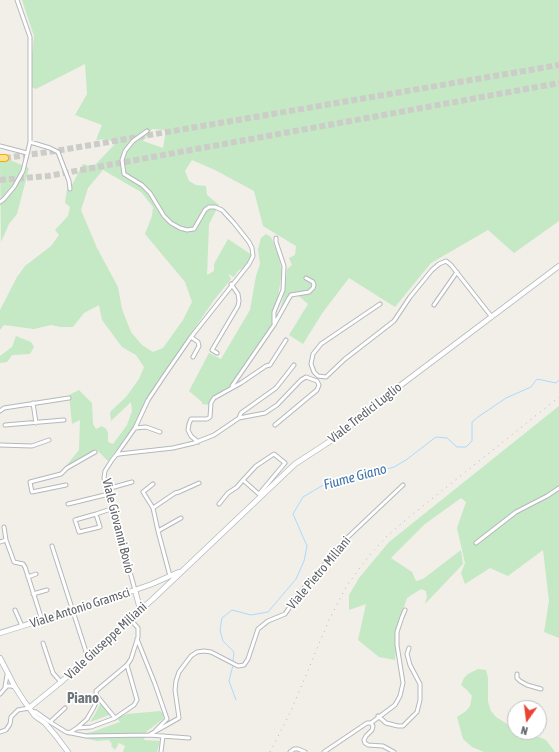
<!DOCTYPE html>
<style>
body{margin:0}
#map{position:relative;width:559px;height:752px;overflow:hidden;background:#f1efe8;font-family:"Asap Condensed",sans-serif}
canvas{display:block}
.north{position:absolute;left:507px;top:700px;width:40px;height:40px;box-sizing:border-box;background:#fff;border:1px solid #bfc1c3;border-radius:50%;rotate:194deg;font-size:11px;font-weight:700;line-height:16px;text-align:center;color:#5f6368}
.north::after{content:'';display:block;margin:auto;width:14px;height:18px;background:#ea4335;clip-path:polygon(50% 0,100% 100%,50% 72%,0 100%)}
</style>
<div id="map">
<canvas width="559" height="752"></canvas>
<div class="north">N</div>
</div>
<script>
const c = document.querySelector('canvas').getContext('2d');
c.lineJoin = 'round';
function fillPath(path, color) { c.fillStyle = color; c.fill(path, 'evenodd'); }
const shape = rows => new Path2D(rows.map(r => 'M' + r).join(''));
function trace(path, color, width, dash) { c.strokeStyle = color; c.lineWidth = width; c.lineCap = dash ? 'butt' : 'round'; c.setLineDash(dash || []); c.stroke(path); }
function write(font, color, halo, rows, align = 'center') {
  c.font = font + ' "Asap Condensed",sans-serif'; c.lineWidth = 3.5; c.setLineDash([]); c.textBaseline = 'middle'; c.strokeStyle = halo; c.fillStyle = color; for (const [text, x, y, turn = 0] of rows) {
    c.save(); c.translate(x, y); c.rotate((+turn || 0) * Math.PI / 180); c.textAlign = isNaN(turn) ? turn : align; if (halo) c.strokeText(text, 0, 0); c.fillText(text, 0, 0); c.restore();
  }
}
const green = shape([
 [22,0,559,0,559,221,514,253,488,230,431,263,395,307,349,278,323,312,303,344,289,335,308,304,300,297,291,293,285,300,280,310,285,290,287,269,292,265,289,258,295,255,296,246,263,226,254,191,215,170,192,160,185,171,189,181,196,185,206,186,207,195,219,205,209,224,207,275,214,271,214,264,228,239,252,255,252,262,238,271,234,277,228,274,231,279,214,300,168,367,147,400,134,426,108,461,96,449,62,471,79,450,80,420,72,424,69,395,79,390,92,403,93,424,96,429,102,426,106,429,108,433,108,442,113,444,127,425,132,411,131,402,111,421,110,412,126,397,139,379,144,367,136,355,122,347,102,320,99,305,84,313,73,327,61,327,51,325,34,329,4,325,0,330,0,310,17,277,25,266,51,246,59,235,55,230,68,216,70,207,65,203,67,189,73,183,83,164,93,167,115,144,108,139,96,140,102,125,75,115,87,94,85,64,36,89,29,86,34,36],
 [152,129,166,130,163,148,143,141],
 [103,170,141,192,153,207,152,216,145,234,185,282,192,302,183,320,163,348,153,352,142,345,131,332,122,309,118,287,97,248,81,210,88,188],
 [10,160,29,168,17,214,9,224,1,242,0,162],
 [266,234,271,237,279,257,282,272,275,314,271,326,233,386,212,397,209,405,202,404,202,402,189,391,209,353,221,359,250,310,256,276,260,264,258,249,261,238],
 [16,336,31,342,34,347,30,354,12,355,7,362,0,363,0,356,12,347],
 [559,406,559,638,544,632,549,601,543,550,508,576,490,568,465,584,461,573,465,563,457,528,466,502,461,498,425,524,391,558,412,572,416,581,423,579,461,550,463,564,425,604,427,597,426,591,421,589,407,598,398,625,395,660,379,657,358,640,366,604,349,610,349,595,359,578,389,542],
 [478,669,486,670,488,678,488,702,491,711,496,717,515,729,515,732,539,737,546,740,555,752,484,752,472,747,463,739,457,717,466,711,470,706,472,696,467,690,461,685,464,678,468,674],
 [101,702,112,714,90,722,95,714],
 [160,711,164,714,163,719,147,731,144,740,160,741,157,752,123,752,125,746,119,743,115,750,111,746,112,744,109,740,97,741,80,737,81,734,92,732,120,722,117,718,127,714]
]);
const stream = shape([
 [233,661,234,652,223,641,220,630,222,618,232,610,251,615,268,612,296,579,304,561,307,546,293,514,303,497,325,484,376,472,394,467,406,460,436,437,447,438,457,447,466,447,472,441,472,422,478,417,506,398,531,387,537,379,556,383,559,380],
 [233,665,229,681,236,700]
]);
const highwayTunnel = shape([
 [5,158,56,151,559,65],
 [0,180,48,176,559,83]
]);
const street = shape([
 [30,142,50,148,58,152,69,181,70,189],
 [0,146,27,153],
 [0,202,4,199,14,187,23,171,30,142,30,37,17,0],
 [434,305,457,272],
 [274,323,274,312,283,290,284,266,276,242,276,238],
 [191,337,198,342,199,346,193,357],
 [217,353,212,350,238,306,239,301,238,294,231,284],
 [318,376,326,377,345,359,394,321,410,297,432,270,439,264,446,261,451,265,491,316],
 [318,376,314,372,311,364,313,354,321,344,380,304],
 [232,386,274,325,289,298,291,295,309,292,313,288,314,285,313,282,306,278],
 [33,403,36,423],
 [0,411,4,408,69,398],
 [239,418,265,413,277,405,301,380,306,377,317,381,319,385,317,390,275,425],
 [5,425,64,420],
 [135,428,146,427,160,432],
 [198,442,191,436,188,430,189,424,191,419,207,419,210,417,211,403,214,398,241,383,266,366,270,365,286,340],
 [0,445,32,446,49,440],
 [116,455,135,428,148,400,164,376,191,337,249,264,253,256,252,248,249,242,234,223,222,210,215,207,209,207,205,210,194,229,187,230,180,228,171,223,164,216,150,193,142,185,124,174,122,160,125,151,133,141,147,131],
 [243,480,256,466,274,454,285,463,259,494],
 [153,484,143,492,153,508,158,531,170,576],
 [66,485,32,492,30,482,61,474,67,468,95,452],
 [107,489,132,482],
 [68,504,109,494],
 [219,504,228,493,237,487,243,480,261,496],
 [153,508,175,493,179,492,199,483],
 [96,514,100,527,79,532,75,520,96,514,108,510,113,509],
 [4,527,6,540,14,562,23,564,25,567,42,620],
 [158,531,181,518],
 [0,542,6,540],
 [476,543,516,512,547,496,559,488],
 [52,546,88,658],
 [28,577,36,574],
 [135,590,104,478,105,471,112,460,116,455,119,454,173,448,194,443,214,435,239,418,241,413,276,388,294,365],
 [33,594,47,590],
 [15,610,22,626],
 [137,639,155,684,167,719,156,730],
 [43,643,53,673,61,682],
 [517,674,517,678,520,681,527,685,541,689],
 [5,687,7,675],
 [0,694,7,686,11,686,15,687],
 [31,711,36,712,50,722,65,708],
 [378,716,386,723,398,726,403,726,417,712,420,700,420,684,410,665,407,654,409,648],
 [115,718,134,705,137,700,127,665],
 [50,722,66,732,86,736,149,735,189,738],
 [371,723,395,705,400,696,403,683,397,645,397,632,402,617,405,610],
 [77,728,91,727,115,718,97,696],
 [0,732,6,730,10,724,11,717,18,710,29,708],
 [69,733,77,728,87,719,94,707,97,700,96,691,127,665,131,659,138,637,138,628,130,619],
 [149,735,179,718,175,690,176,681,179,672,191,656,197,652,204,651,211,652,238,666,244,665,248,659,258,629,268,621,285,614,298,595,348,537,403,485],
 [161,752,163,736],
 [290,752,294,749,298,749,305,752],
 [324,752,367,723,371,723,373,726,372,730,366,736,364,740,365,743,368,745,383,746,394,752]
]);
const secondary = shape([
 [135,590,140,609],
 [0,633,118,596,152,584,179,572],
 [0,658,15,687,24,701,35,716,45,723,56,736,68,752],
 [29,708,61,682,155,597,295,464,338,436,377,403,559,266]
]);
const highway = shape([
 [0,158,5,158]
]);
const rail = shape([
 [270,752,291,711,329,620,346,587,368,557,386,537,408,518,559,397]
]);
const streetNames = [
 ["Viale Tredici Luglio",365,413,-38],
 ["Viale Giovanni Bovio",118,526,76],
 ["Viale Pietro Miliani",319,573,-50],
 ["Viale Antonio Gramsci",80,608,-18],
 ["Viale Giuseppe Miliani",106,641,-43]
];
const waterNames = [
 ["Fiume Giano",355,477,-15]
];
const quarterNames = [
 ["Piano",83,698]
];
fillPath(green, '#c5e8c5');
trace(stream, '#aadaff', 1);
trace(highwayTunnel, '#ccccc8', 6, [6, 3]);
trace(street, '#b5b8bc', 5);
trace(secondary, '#b6babf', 6);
trace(highway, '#f9ab00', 8);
trace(street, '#fff', 3);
trace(secondary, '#fff', 4.5);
trace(highway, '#fde293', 6);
trace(rail, '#b6b7b8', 1, [1, 5]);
write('13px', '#5f6368', '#fff', streetNames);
write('italic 14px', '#4174aa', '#fff', waterNames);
write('bold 15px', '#70757a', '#fff', quarterNames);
</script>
